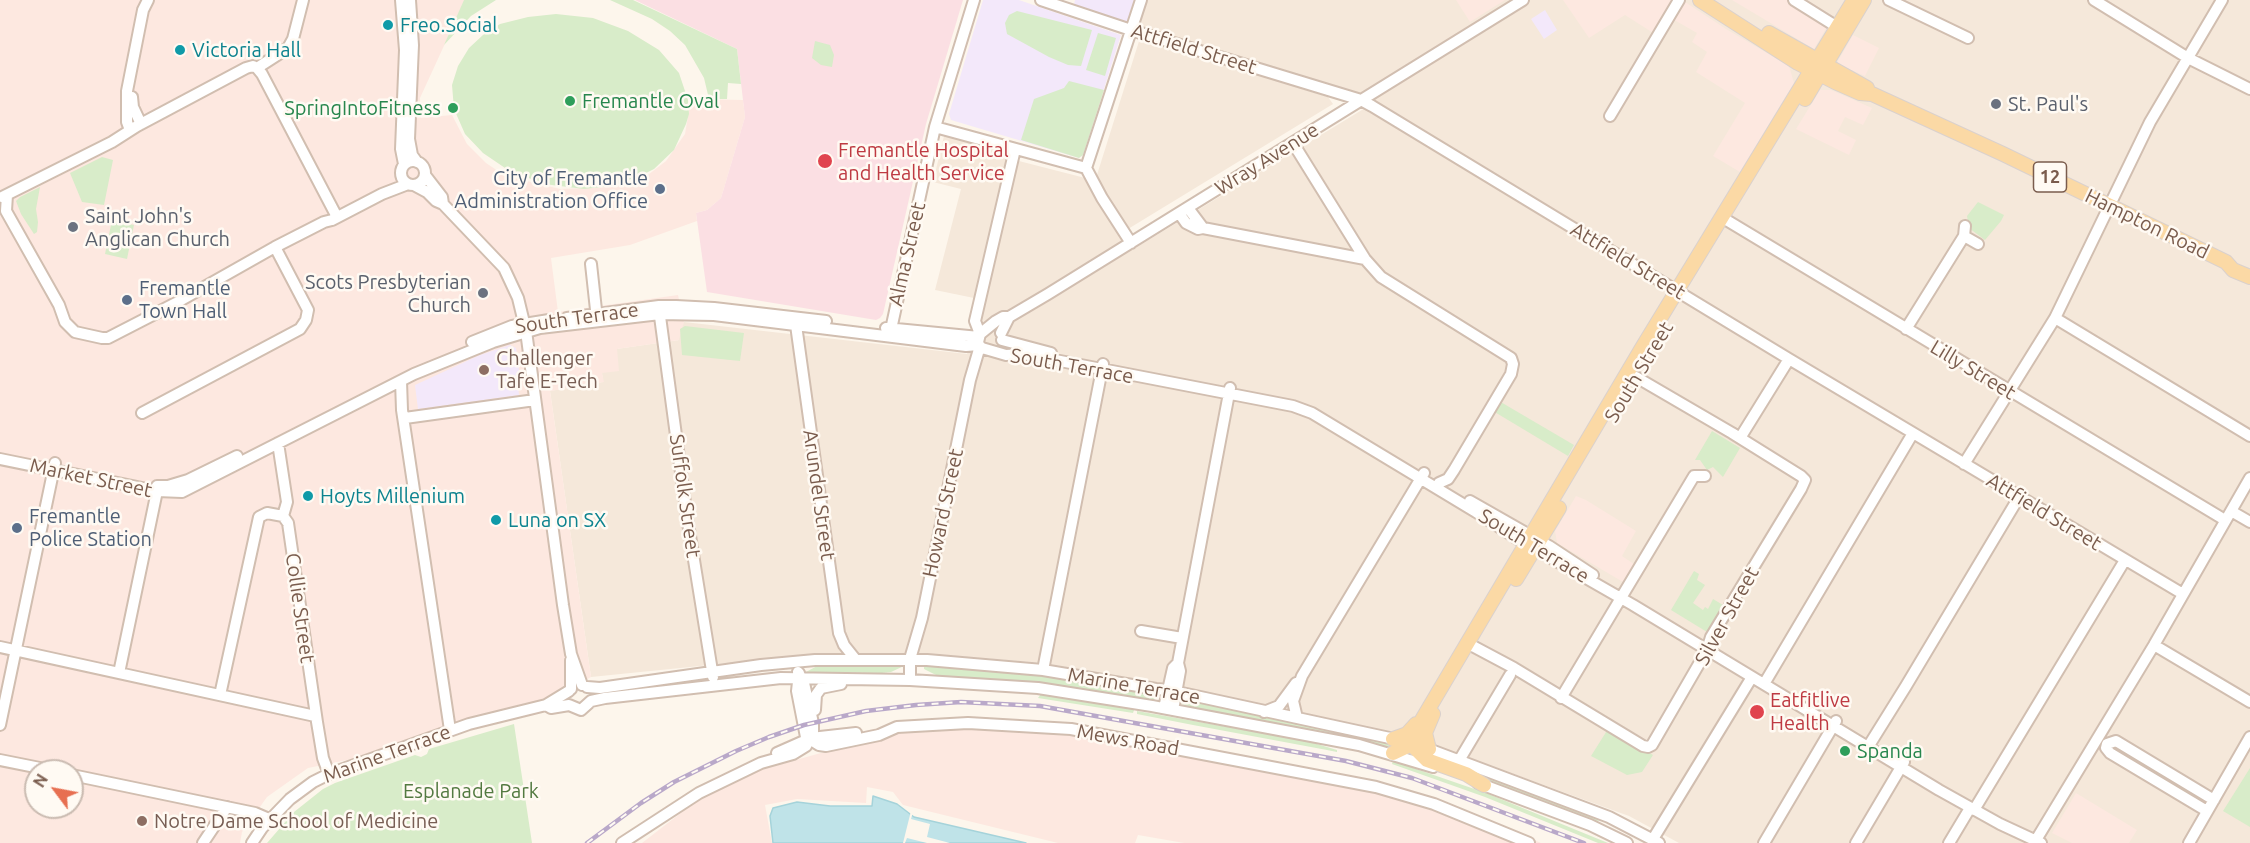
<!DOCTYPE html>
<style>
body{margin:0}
#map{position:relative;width:2250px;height:843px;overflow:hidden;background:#fdf6ec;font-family:Ubuntu,sans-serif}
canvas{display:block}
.north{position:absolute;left:24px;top:759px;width:60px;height:60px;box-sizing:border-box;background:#fffaf3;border:2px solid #cabbb1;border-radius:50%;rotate:302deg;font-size:16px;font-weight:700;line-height:24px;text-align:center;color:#7a5c4d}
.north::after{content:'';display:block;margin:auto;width:21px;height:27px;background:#e76f51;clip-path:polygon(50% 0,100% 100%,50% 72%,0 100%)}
</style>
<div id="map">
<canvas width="2250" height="843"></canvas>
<div class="north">N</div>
</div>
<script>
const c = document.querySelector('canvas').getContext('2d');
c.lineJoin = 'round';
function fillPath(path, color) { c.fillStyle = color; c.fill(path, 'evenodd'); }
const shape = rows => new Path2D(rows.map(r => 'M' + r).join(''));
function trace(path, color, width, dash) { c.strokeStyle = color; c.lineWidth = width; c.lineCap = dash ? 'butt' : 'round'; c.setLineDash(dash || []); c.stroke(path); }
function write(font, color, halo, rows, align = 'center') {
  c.font = font + ' Ubuntu,sans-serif'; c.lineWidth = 5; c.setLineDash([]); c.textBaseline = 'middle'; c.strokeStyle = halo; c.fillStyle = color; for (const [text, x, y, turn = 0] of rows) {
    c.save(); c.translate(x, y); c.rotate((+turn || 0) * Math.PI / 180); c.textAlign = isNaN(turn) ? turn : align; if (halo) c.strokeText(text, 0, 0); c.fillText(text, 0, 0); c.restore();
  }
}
const residential = shape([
 [1147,0,2250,0,2250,843,1679,843,1629,816,1450,751,1400,737,1180,688,1044,663,929,654,829,653,591,677,550,391,603,382,602,373,616,349,679,340,678,329,684,322,967,354,980,317,1015,160,1093,180,1132,250,1375,102,1138,29],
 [1140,38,1328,97,1333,104,1128,229,1096,178],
 [944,136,976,144,1008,156,974,298,935,290,961,189,933,182]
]);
const commercial = shape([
 [0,0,465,0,420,98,421,118,452,115,467,144,486,163,498,171,514,178,560,189,612,187,644,178,666,161,685,134,691,99,743,100,745,117,721,198,707,210,696,213,697,221,630,245,551,258,558,312,678,295,684,322,679,340,617,349,619,371,602,373,604,382,550,391,591,677,551,699,416,746,308,768,267,797,242,832,240,843,0,843],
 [36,771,72,771,72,807,36,807],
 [1456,0,1505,0,1470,22],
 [1563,0,1682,0,1726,29,1789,66,1794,83,1740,172,1713,156,1745,103,1696,72,1707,52,1692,42,1697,33,1669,17,1658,36,1625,15,1589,38],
 [1732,0,1791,0,1828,25,1814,49],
 [1853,35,1879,48,1865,76,1838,64,1838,61],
 [1820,90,1831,90,1872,108,1863,125,1845,117,1838,131,1856,140,1849,155,1796,129],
 [1576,496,1586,500,1636,531,1622,556,1634,564,1623,582,1557,543,1555,531],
 [1045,722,1125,733,1391,785,1521,834,1541,843,1184,843,1138,835,1135,843,1058,843,903,805,893,792,867,787,866,803,797,799,765,805,772,843,642,843,704,795,760,770,896,732],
 [2076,793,2137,830,2129,843,2072,843,2052,833]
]);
const education = shape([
 [983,0,1019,0,1121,35,1083,155,1079,158,951,120,949,114],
 [1075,0,1134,0,1127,22,1074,5],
 [1545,10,1557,30,1544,39,1531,19],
 [510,345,516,348,521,384,518,385,519,395,418,409,415,385,480,355]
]);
const medical = shape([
 [635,0,963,0,926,124,883,314,880,318,876,320,707,292,696,213,707,210,721,198,745,117,737,49]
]);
const green = shape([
 [464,0,496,0,471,16,444,45],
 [610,0,633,0,737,49,741,84,728,83,727,99,709,99,704,78,685,45,670,31,652,19],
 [1017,11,1092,30,1081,66,1068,65,1049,57,1007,34,1005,23,1009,15],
 [556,14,593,18,628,31,659,50,679,73,688,100,689,114,686,124,674,150,654,169,640,176,611,186,584,189,544,184,508,170,483,153,465,134,454,109,452,85,458,66,469,48,483,35,500,24,528,17],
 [1098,33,1116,38,1105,76,1086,70],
 [815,41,830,45,834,55,832,67,821,65,812,58],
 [1069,81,1104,90,1083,155,1079,158,1021,140,1034,99,1064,88],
 [102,157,113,160,104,205,82,202,70,173],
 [40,187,36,209,38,222,37,232,34,234,21,214,16,201,20,197],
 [1978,202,2004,215,2001,221,1985,240,1969,228,1967,216],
 [112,220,134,225,127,259,105,254],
 [685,326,744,333,740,361,682,355,680,329],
 [1499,401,1574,445,1568,456,1493,411],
 [1712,431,1740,448,1723,477,1713,467,1707,470,1700,460,1695,460],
 [1694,571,1699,574,1697,580,1705,585,1693,603,1703,610,1705,607,1708,609,1713,599,1723,605,1707,632,1671,610],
 [819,665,906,665,891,672,882,673,806,672],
 [924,665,1038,672,1159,694,1159,695,1155,699,1136,699,1049,685,938,676,924,669],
 [1041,694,1135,707,1133,713,1038,698],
 [1181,698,1402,743,1392,748,1385,748,1189,708,1179,702],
 [1137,711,1307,741,1337,750,1337,752,1327,750,1193,725,1137,714],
 [514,724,532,843,267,843,294,812,323,789,335,783,415,755,421,757,427,754,429,749],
 [1608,729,1653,755,1642,772,1627,775,1591,756],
 [1420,749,1602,819,1595,822,1585,821,1501,788],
 [1393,761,1486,793,1608,843,1598,843,1485,797,1392,764],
 [2250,768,2250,827,2223,811]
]);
const water = shape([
 [873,796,897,804,914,817,1026,843,773,843,770,816,773,808,797,802,830,806,872,806,873,796]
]);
const pier = shape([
 [911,811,913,812,911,819,930,824,927,837,950,843,927,843,907,838,905,843,903,843]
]);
const minor = shape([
 [401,0,405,50,401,149,404,164],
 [410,0,413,45,409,139,412,155,417,162],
 [1041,0,1131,30,1361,100,1372,106,1789,359,2183,594],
 [1794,0,1842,30],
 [1889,0,1968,38],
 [2094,0,2188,58,2250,89],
 [257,68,262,74,337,217],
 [257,68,288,48,293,39,303,0],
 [132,97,133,107,141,124],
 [1610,116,1679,0],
 [935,127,1086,168,1102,198,1131,243],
 [130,130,127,122,127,91,143,10,148,0],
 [1293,143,1365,259,1381,277,1511,358,1513,364,1511,374,1454,470,1448,479,1439,483],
 '401 173a12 12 0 1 1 24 0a12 12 0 1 1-24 0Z',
 [1086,168,1141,0],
 [425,175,442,197,443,204,504,268,518,298,526,331,563,605,571,654,582,685],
 [414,185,427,192,436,201,443,204],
 [7,195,6,211,59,305,65,322,75,332,102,338,108,338,176,303,275,247,324,222,332,220],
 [2,197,112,142,137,126,246,68,253,66,257,68],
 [1188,208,1203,228],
 [1179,213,1186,223,1198,229,1203,228,1365,259],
 [1723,218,2225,520],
 [332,220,382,194,408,184],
 [1964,236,1978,244],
 [591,264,597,319],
 [659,309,687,517,713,677],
 [567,318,659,306,676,306,714,308,826,321],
 [2055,318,2250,436],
 [796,325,839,633,844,645,856,660],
 [886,328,979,337],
 [1906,329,1964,236,1965,226],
 [1001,333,1009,317],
 [890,334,935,127,974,0],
 [980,334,975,321,1015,149],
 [1002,340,1051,353],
 [472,342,512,326,549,320],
 [978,342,980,334,996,321,1003,317,1009,317,1048,294,1523,0],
 [979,345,982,348,1006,355,1024,354,1293,406,1312,413,1476,512,1516,538,1633,605,1939,790,2000,824,2041,843],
 [401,381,402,410,450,730],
 [142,413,300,329,306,320,308,310,275,247],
 [405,418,535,400],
 [1740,438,1789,359],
 [278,443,287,502,283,516,288,523,317,722,323,758,329,774],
 [0,459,157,491,182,492,414,374,493,342,540,328,660,314,714,315,966,346,979,345],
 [1964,464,2055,318,2150,122,2222,0],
 [157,486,168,486,188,480,237,456],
 [1470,501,1549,546,1593,575],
 [2231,511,2250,522],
 [1141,631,1182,638],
 [1467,643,1514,668,1643,746,1648,747,1652,745,1707,650,1711,637,1801,489,1805,480,1801,476,1732,433,1636,377],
 [2154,645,2250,702],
 [0,647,315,716],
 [1043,670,1103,364],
 [119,673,157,491],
 [799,673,797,691,806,737,819,745,826,746,879,735,897,727,968,723,1071,729,1376,787,1434,804,1529,843],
 [910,680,910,659,922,618,970,380,980,346],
 [1764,684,1913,433],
 [587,687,600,688,761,665,815,660,927,660,1043,670,1156,689,1168,690,1399,740],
 [571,689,571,660],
 [220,695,259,517,267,513,283,516],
 [1561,698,1694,476,1705,476],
 [546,705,551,708,569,705,581,710,591,701,605,698,781,678,910,680,1038,688,1152,706,1359,745,1433,767],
 [1164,708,1173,668,1178,663],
 [815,710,816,695,821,688,841,684],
 [1173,710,1180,671,1178,663,1230,388],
 [1264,712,1279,706,1296,683],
 [1297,718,1293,701,1302,676,1424,473],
 [0,725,55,463],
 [1423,747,1609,817,1659,843],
 [1868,747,1906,686,2019,497],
 [777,753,811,738,856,733],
 [1460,759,1510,675],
 [0,760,55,771],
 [72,775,255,813,269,819],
 [1478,783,1590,825,1627,843],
 [1974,810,2125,560],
 [2207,811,2110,753,2106,748,2107,744,2116,741,2214,800],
 [1653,839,1752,677],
 [2036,840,2154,645,2250,478],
 [203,843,227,807],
 [252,843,262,828,290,799,313,782,329,774,469,724,546,705,569,691],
 [622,843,699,793,761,763,793,754,806,746,813,732,813,723,804,683,798,672],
 [1764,843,1836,721],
 [1856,843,1904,762],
 [1949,843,1970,808],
 [2189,843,2250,737]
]);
const major = shape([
 [1700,0,1798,63,1835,82,1860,93,1872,94,2003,154,2226,262,2233,270,2250,277],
 [1769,33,1867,88],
 [1805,99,1864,0],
 [1516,579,1559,508],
 [1393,739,1407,734,1416,724],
 [1429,749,1425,733,1433,714],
 [1393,753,1412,744,1418,738],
 [1484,785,1466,774,1427,760,1414,747,1413,735,1642,348,1854,0]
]);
const rail = shape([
 [587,843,641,803,674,782,736,751,769,737,804,725,866,711,916,705,961,702,1040,706,1346,761,1412,778,1584,843]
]);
const markers = [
 [388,25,6,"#0f9aa8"],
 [180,50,6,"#0f9aa8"],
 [570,101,6,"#2e9e5b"],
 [1996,104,6,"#6b7280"],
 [453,108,6,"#2e9e5b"],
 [825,161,8,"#e0444e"],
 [660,189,6,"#5c6f8a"],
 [73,227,6,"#6b7280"],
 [483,293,6,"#6b7280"],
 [127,300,6,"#5c6f8a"],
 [484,370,6,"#8d6e63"],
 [308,496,6,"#0f9aa8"],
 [496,520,6,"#0f9aa8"],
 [17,528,6,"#5c6f8a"],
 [1757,712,8,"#e0444e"],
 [1845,751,6,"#2e9e5b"],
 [142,821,6,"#8d6e63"]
];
const shields = [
 [2050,177,33]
];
const shieldNames = [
 ["12",2050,177]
];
const cultureNames = [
 ["Freo.Social",400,25],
 ["Victoria Hall",192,50],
 ["Hoyts Millenium",320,496],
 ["Luna on SX",508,520]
];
const streetNames = [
 ["Attfield Street",1194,49,17],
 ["Wray Avenue",1267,159,-32],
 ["Hampton Road",2147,224,26],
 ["Alma Street",907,254,-77],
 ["Attfield Street",1628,261,31],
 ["South Terrace",577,318,-8],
 ["South Terrace",1072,366,10],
 ["Lilly Street",1973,370,31],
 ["South Street",1639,372,-59],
 ["Market Street",91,478,12],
 ["Arundel Street",819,495,82],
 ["Suffolk Street",685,496,82],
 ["Attfield Street",2044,512,31],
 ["Howard Street",943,513,-78],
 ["South Terrace",1534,546,31],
 ["Collie Street",300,608,82],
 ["Silver Street",1727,616,-61],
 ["Marine Terrace",1134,686,10],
 ["Mews Road",1128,740,10],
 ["Marine Terrace",387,754,-20]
];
const leisureNames = [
 ["Fremantle Oval",582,101],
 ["SpringIntoFitness",441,108,"right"],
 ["Spanda",1857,751]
];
const worshipNames = [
 ["St. Paul's",2008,104],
 ["Saint John's",85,216],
 ["Anglican Church",85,239],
 ["Scots Presbyterian",471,282,"right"],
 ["Church",471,305,"right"]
];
const healthNames = [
 ["Fremantle Hospital",838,150],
 ["and Health Service",838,173],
 ["Eatfitlive",1770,700],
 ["Health",1770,723]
];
const serviceNames = [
 ["City of Fremantle",648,178,"right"],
 ["Administration Office",648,201,"right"],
 ["Fremantle",139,288],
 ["Town Hall",139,311],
 ["Fremantle",29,516],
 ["Police Station",29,539]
];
const educationNames = [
 ["Challenger",496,358],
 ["Tafe E-Tech",496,381],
 ["Notre Dame School of Medicine",154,821]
];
const parkNames = [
 ["Esplanade Park",471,791]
];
fillPath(residential, '#f5e8da');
fillPath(commercial, '#fde8e0');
fillPath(education, '#f3e8fa');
fillPath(medical, '#fbdfe3');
fillPath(green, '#d8ecc9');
fillPath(water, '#bfe3e8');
trace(water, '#a5d3da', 1.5);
fillPath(pier, '#fdf6ec');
trace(minor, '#d1beb0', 14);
trace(major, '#dad1cd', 16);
trace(minor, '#fff', 10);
trace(major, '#fbd9a5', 14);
trace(rail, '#b9a8c9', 4.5);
trace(rail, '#fffaf3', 2, [7]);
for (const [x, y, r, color] of markers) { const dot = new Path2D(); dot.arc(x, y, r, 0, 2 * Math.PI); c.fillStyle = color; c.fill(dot); trace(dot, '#fffaf3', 2); }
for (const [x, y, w] of shields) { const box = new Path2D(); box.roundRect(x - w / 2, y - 15, w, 30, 4.5); c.fillStyle = '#fffaf3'; c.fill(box); trace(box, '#7a5c4d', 1.5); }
write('bold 18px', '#7a5c4d', null, shieldNames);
write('20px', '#0d838f', '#fffaf3', cultureNames, 'left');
write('20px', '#7a5c4d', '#fffaf3', streetNames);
write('20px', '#27864d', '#fffaf3', leisureNames, 'left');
write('20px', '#5b616d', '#fffaf3', worshipNames, 'left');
write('20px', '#be3a42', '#fffaf3', healthNames, 'left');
write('20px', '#4e5e75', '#fffaf3', serviceNames, 'left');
write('20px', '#785e54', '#fffaf3', educationNames, 'left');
write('20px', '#537a41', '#fffaf3', parkNames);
</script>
